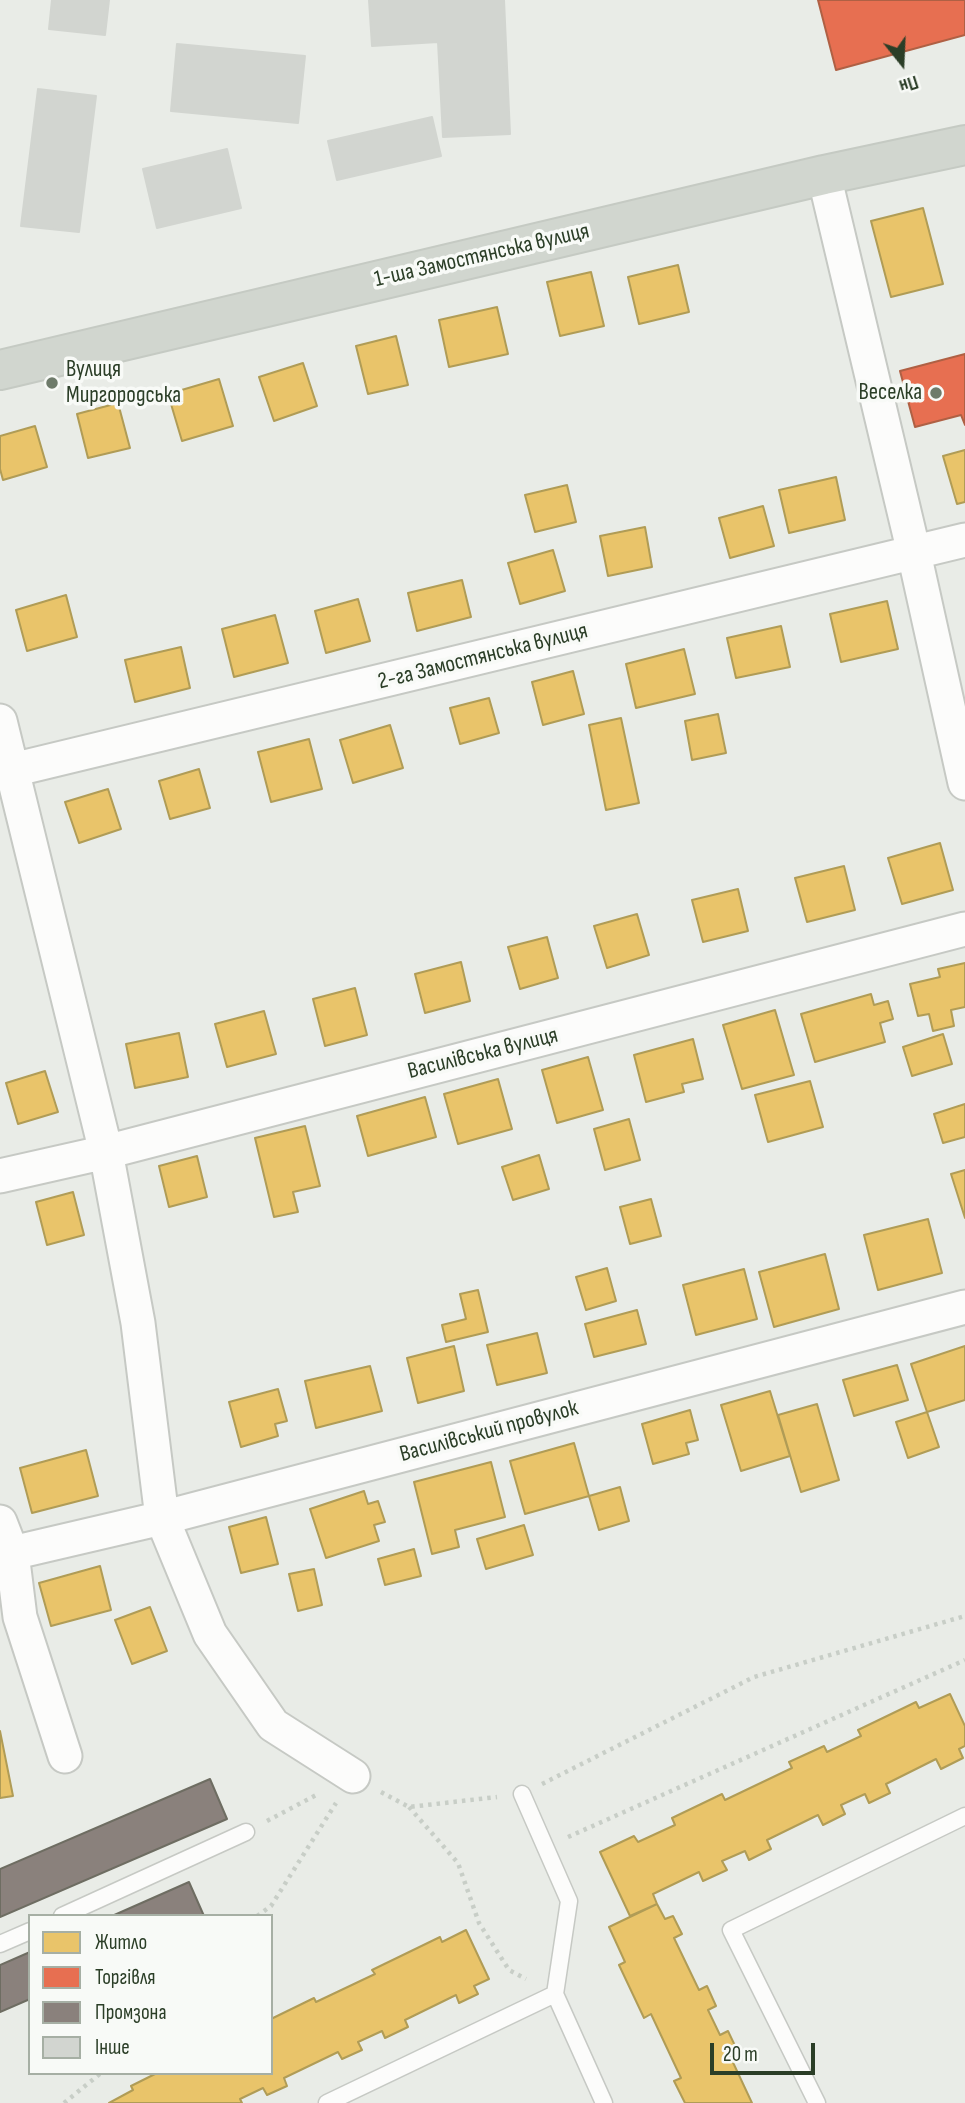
<!DOCTYPE html>
<meta charset="utf-8">
<style>
body{margin:0}
#map{position:relative;width:965px;height:2103px;overflow:hidden;background:#e9ece7;font-family:"Sofia Sans Condensed",sans-serif}
canvas{display:block}
.legend{position:absolute;left:28px;top:1914px;width:245px;height:161px;box-sizing:border-box;background:#f8faf7;border:2px solid #a6afa4;margin:0;padding:9px 12px;list-style:none;font-size:21px;color:#2b3e27}
.legend li{display:flex;align-items:center;gap:14px;height:35px}
.legend b{width:35px;border:2px solid #a6afa4}
.north{position:absolute;left:867px;top:28px;width:70px;height:70px;-webkit-text-stroke:5px #f8faf7;paint-order:stroke;rotate:162deg;font-size:19px;font-weight:700;line-height:28px;text-align:center;color:#2b3e27}
.north::after{content:'';display:block;margin:auto;width:24px;height:32px;background:#2b3e27;clip-path:polygon(50% 0,100% 100%,50% 72%,0 100%)}
.scale{position:absolute;left:710px;top:2043px;width:105px;height:32px;box-sizing:border-box;border:4px solid #2b3e27;border-top:0;padding-left:9px;font-size:21px;line-height:24px;white-space:nowrap;color:#2b3e27;-webkit-text-stroke:5px #f8faf7;paint-order:stroke}
</style>
<div id="map">
<canvas width="965" height="2103"></canvas>
<ul class="legend">
<li><b style="height:19px;background:#e9c46a"></b>Житло</li>
<li><b style="height:19px;background:#e76f51"></b>Торгівля</li>
<li><b style="height:19px;background:#8a817c"></b>Промзона</li>
<li><b style="height:19px;background:#d2d5d0"></b>Інше</li>
</ul>
<div class="north">Пн</div>
<div class="scale">20 m</div>
</div>
<script>
const c = document.querySelector('canvas').getContext('2d');
c.lineJoin = 'round';
function fillPath(path, color) { c.fillStyle = color; c.fill(path, 'evenodd'); }
const shape = rows => new Path2D(rows.map(r => 'M' + r).join(''));
function trace(path, color, width, dash) { c.strokeStyle = color; c.lineWidth = width; c.lineCap = dash ? 'butt' : 'round'; c.setLineDash(dash || []); c.stroke(path); }
function write(font, color, halo, rows, align = 'center') {
  c.font = font + ' "Sofia Sans Condensed",sans-serif'; c.lineWidth = 7; c.setLineDash([]); c.textBaseline = 'middle'; c.strokeStyle = halo; c.fillStyle = color; for (const [text, x, y, turn = 0] of rows) {
    c.save(); c.translate(x, y); c.rotate((+turn || 0) * Math.PI / 180); c.textAlign = isNaN(turn) ? turn : align; if (halo) c.strokeText(text, 0, 0); c.fillText(text, 0, 0); c.restore();
  }
}
const homes = shape([
 [923,208,943,284,891,297,871,221,923,208],
 [678,265,689,312,639,324,628,277,678,265],
 [591,272,604,326,560,336,547,282,591,272],
 [497,307,508,354,449,367,439,320,497,307],
 [396,336,408,385,368,394,356,346,396,336],
 [303,363,317,406,274,421,259,377,303,363],
 [219,379,233,426,182,441,168,394,219,379],
 [118,403,130,448,88,458,77,414,118,403],
 [35,426,47,467,3,480,0,469,0,436,35,426],
 [965,450,965,502,957,504,943,456,965,450],
 [836,477,845,520,789,533,779,490,836,477],
 [567,485,576,522,535,532,525,495,567,485],
 [763,506,774,546,730,558,719,518,763,506],
 [645,527,652,567,608,576,600,536,645,527],
 [553,550,565,591,520,604,508,563,553,550],
 [462,580,471,617,417,631,408,593,462,580],
 [66,595,77,637,27,651,16,610,66,595],
 [358,599,370,641,326,653,315,611,358,599],
 [887,601,898,649,841,662,830,614,887,601],
 [275,615,288,663,234,677,222,629,275,615],
 [781,626,790,667,736,678,727,638,781,626],
 [181,647,190,688,135,702,125,660,181,647],
 [684,649,695,694,636,708,626,664,684,649],
 [573,671,584,714,543,725,532,682,573,671],
 [489,698,499,733,460,744,450,708,489,698],
 [718,714,726,753,692,760,685,721,718,714],
 [621,718,639,803,606,810,589,725,621,718],
 [390,725,403,768,353,783,340,740,390,725],
 [309,739,322,789,271,802,258,752,309,739],
 [199,769,210,808,170,819,159,781,199,769],
 [108,789,121,829,79,843,65,802,108,789],
 [940,843,953,890,902,904,888,858,940,843],
 [844,866,855,910,807,922,795,878,844,866],
 [738,889,748,931,703,942,692,900,738,889],
 [637,914,649,955,607,968,594,926,637,914],
 [547,937,558,978,520,989,508,947,547,937],
 [461,962,470,1001,425,1013,415,974,461,962],
 [965,963,965,1007,951,1010,954,1026,933,1031,929,1014,918,1016,910,984,940,977,938,969,965,963],
 [355,988,367,1035,325,1046,313,999,355,988],
 [871,994,874,1005,888,1001,893,1019,880,1023,885,1042,815,1062,801,1014,871,994],
 [775,1010,794,1075,742,1089,723,1025,775,1010],
 [264,1011,276,1054,227,1067,215,1024,264,1011],
 [179,1033,188,1077,135,1088,126,1044,179,1033],
 [943,1034,952,1064,912,1076,903,1047,943,1034],
 [693,1039,703,1079,682,1084,684,1092,646,1102,634,1055,693,1039],
 [588,1057,603,1110,557,1123,542,1070,588,1057],
 [45,1071,58,1112,18,1124,6,1083,45,1071],
 [498,1079,512,1129,458,1144,444,1094,498,1079],
 [810,1081,823,1127,768,1142,755,1095,810,1081],
 [425,1097,436,1137,368,1156,357,1116,425,1097],
 [965,1104,965,1137,943,1143,934,1114,965,1104],
 [629,1119,640,1160,605,1170,594,1129,629,1119],
 [305,1126,320,1186,293,1192,298,1212,274,1217,255,1138,305,1126],
 [539,1155,549,1189,513,1200,502,1167,539,1155],
 [197,1156,207,1197,169,1207,159,1166,197,1156],
 [965,1170,965,1218,951,1174,965,1170],
 [73,1192,84,1235,47,1245,36,1202,73,1192],
 [651,1199,661,1236,630,1244,620,1207,651,1199],
 [928,1219,942,1273,878,1290,864,1235,928,1219],
 [825,1254,839,1309,774,1327,759,1272,825,1254],
 [607,1268,616,1301,586,1310,576,1277,607,1268],
 [744,1269,757,1319,696,1335,683,1285,744,1269],
 [478,1290,488,1332,446,1342,442,1325,466,1319,460,1294,478,1290],
 [637,1310,646,1344,594,1357,585,1324,637,1310],
 [537,1333,547,1373,497,1385,487,1345,537,1333],
 [454,1346,464,1391,418,1403,407,1358,454,1346],
 [965,1346,965,1400,927,1412,911,1364,965,1346],
 [897,1365,908,1400,854,1416,843,1380,897,1365],
 [370,1366,382,1411,316,1428,305,1381,370,1366],
 [278,1389,287,1421,275,1424,278,1436,241,1447,229,1402,278,1389],
 [770,1391,790,1456,741,1471,721,1405,770,1391],
 [817,1404,839,1480,801,1492,778,1415,817,1404],
 [690,1410,698,1440,686,1443,689,1454,653,1464,642,1424,690,1410],
 [927,1412,939,1447,908,1458,896,1422,927,1412],
 [574,1443,589,1496,525,1514,510,1461,574,1443],
 [86,1450,98,1496,32,1513,20,1468,86,1450],
 [491,1462,505,1517,455,1530,459,1547,432,1554,414,1482,491,1462],
 [620,1487,629,1521,599,1530,589,1496,620,1487],
 [364,1491,368,1504,378,1501,385,1522,374,1525,379,1541,326,1558,310,1509,364,1491],
 [266,1517,278,1564,241,1573,229,1527,266,1517],
 [524,1525,533,1555,486,1569,477,1539,524,1525],
 [414,1549,421,1576,385,1585,378,1559,414,1549],
 [100,1566,111,1610,51,1626,39,1583,100,1566],
 [314,1569,322,1605,298,1611,289,1574,314,1569],
 [150,1607,167,1651,132,1664,115,1620,150,1607],
 [950,1694,965,1726,965,1746,959,1749,963,1758,941,1769,936,1759,886,1784,890,1793,869,1803,865,1794,841,1805,845,1814,823,1825,818,1815,767,1840,771,1849,749,1860,745,1851,722,1861,727,1870,703,1881,699,1872,653,1894,657,1904,630,1916,600,1852,634,1836,638,1842,675,1825,672,1818,722,1794,725,1800,792,1768,789,1762,824,1746,827,1752,861,1736,858,1730,916,1702,919,1708,950,1694],
 [0,1731,13,1796,0,1798,0,1731],
 [657,1904,665,1919,673,1916,682,1934,674,1938,699,1990,707,1986,716,2006,708,2010,720,2035,728,2031,738,2052,730,2056,752,2103,685,2103,674,2081,681,2078,651,2014,644,2018,619,1965,625,1962,609,1927,657,1904],
 [466,1930,489,1979,474,1986,478,1994,459,2003,456,1995,405,2020,408,2027,385,2038,382,2031,358,2042,362,2050,342,2059,338,2052,284,2078,287,2086,267,2095,263,2088,240,2099,242,2103,109,2103,133,2090,131,2086,157,2073,271,2073,271,2019,314,1998,316,2002,375,1974,372,1970,440,1937,442,1942,466,1930]
]);
const shops = shape([
 [818,0,965,0,965,35,836,70,818,0],
 [965,354,965,425,961,415,915,427,900,371,965,354]
]);
const industry = shape([
 [210,1779,227,1819,0,1917,0,1869,210,1779],
 [189,1882,204,1916,112,1916,189,1882],
 [30,1952,30,1999,0,2012,0,1965,30,1952]
]);
const building = shape([
 [52,0,109,0,105,35,49,29,52,0],
 [369,0,504,0,510,134,443,137,438,42,372,46,369,0],
 [177,44,305,56,298,123,171,111,177,44],
 [38,89,96,96,79,232,21,226,38,89],
 [432,117,441,156,337,180,328,141,432,117],
 [227,149,241,208,157,228,143,169,227,149]
]);
const path = shape([
 [542,1784,754,1677,965,1616],
 [381,1792,409,1807,497,1797],
 [409,1807,458,1863,479,1923,509,1970,526,1979],
 [267,1821,318,1794],
 [568,1837,965,1660],
 [257,1916,271,1906,336,1803],
 [64,2103,101,2073]
]);
const lane = shape([
 [522,1794,569,1901,555,1994,604,2103],
 [62,1916,246,1832],
 [0,1944,30,1931],
 [327,2103,555,1994],
 [817,2103,731,1930,965,1816]
]);
const street = shape([
 [824,175,914,553,965,783],
 [0,721,106,1152,138,1323,162,1518,210,1634,273,1725,353,1776],
 [0,773,965,540],
 [0,1176,106,1152,965,929],
 [0,1522,12,1553,20,1617,65,1756],
 [12,1553,162,1518,965,1307]
]);
const primary = shape([
 [0,370,824,175,965,145]
]);
const markers = [
 [52,383,7,"#6e7b6a"],
 [936,393,7,"#6e7b6a"]
];
const streetNames = [
 ["1-ша Замостянська вулиця",482,256,-13],
 ["2-га Замостянська вулиця",483,657,-14],
 ["Василівська вулиця",483,1054,-14],
 ["Василівський провулок",489,1432,-15]
];
const poiNames = [
 ["Вулиця",66,370],
 ["Миргородська",66,396],
 ["Веселка",922,393,"right"]
];
fillPath(homes, '#e9c46a');
trace(homes, '#b09c56', 2);
fillPath(shops, '#e76f51');
trace(shops, '#af6044', 2);
fillPath(industry, '#8a817c');
trace(industry, '#6e6d62', 2);
fillPath(building, '#d2d5d0');
trace(building, '#d2d5d0', 2);
trace(lane, '#c6c9c4', 19);
trace(street, '#c6c9c4', 37);
trace(primary, '#c5cac3', 42);
trace(path, '#c8cec7', 4.5, [3.5, 5]);
trace(lane, '#fcfcfb', 16);
trace(street, '#fcfcfb', 33);
trace(primary, '#d1d6cf', 38);
for (const [x, y, r, color] of markers) { const dot = new Path2D(); dot.arc(x, y, r, 0, 2 * Math.PI); c.fillStyle = color; c.fill(dot); trace(dot, '#f8faf7', 2.5); }
write('23px', '#2b3e27', '#f8faf7', streetNames);
write('23px', '#2b3e27', '#f8faf7', poiNames, 'left');
</script>
